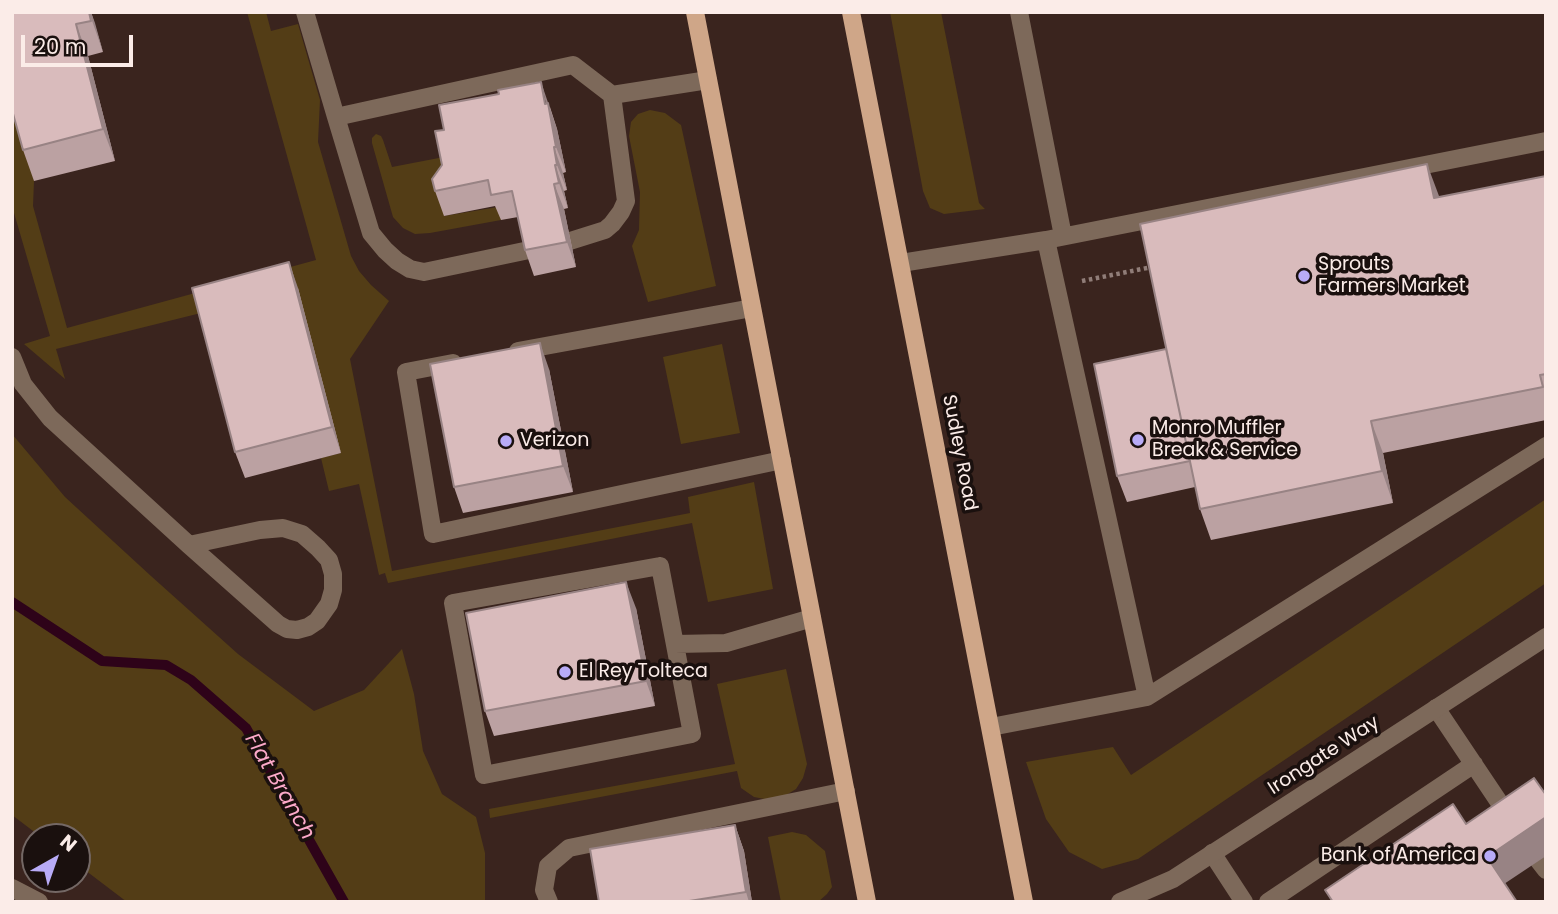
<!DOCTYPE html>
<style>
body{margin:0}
#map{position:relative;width:1558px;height:914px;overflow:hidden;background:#3a241e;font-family:Poppins,sans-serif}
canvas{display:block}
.frame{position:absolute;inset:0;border:14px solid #fbece8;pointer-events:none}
.north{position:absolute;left:21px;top:823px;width:70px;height:70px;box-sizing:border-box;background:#1a100e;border:2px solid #746865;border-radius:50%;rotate:40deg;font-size:19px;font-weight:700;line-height:28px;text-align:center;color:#fbece8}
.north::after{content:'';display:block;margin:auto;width:24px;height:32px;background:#b8abf7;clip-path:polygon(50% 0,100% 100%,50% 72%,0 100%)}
.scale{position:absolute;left:21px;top:35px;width:112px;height:32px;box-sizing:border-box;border:4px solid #fbece8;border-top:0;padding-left:9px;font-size:21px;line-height:24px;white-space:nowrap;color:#fbece8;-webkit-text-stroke:5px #1a100e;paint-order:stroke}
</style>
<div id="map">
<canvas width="1558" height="914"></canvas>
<div class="frame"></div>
<div class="north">N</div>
<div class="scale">20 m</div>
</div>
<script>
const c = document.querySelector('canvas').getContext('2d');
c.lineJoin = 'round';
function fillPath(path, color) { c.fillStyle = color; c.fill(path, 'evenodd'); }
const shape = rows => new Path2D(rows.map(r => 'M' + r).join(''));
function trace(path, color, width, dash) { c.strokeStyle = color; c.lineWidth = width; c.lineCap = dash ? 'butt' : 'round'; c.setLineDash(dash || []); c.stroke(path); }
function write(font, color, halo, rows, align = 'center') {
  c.font = font + ' Poppins,sans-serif'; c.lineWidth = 7; c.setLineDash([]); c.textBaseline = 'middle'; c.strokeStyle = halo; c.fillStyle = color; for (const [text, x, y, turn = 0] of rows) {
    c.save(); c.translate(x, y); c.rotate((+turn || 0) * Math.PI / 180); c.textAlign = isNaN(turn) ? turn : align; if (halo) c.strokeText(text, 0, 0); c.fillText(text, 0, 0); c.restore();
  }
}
const green = shape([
 [247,12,266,12,271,31,298,24,320,100,318,142,351,256,359,271,371,285,389,301,350,359,392,571,690,513,688,497,754,482,773,589,708,602,692,523,388,583,385,573,379,575,359,484,329,491,321,458,341,453,201,313,56,349,65,379,24,344,50,336,12,206,12,97,34,181,33,206,67,328,316,260],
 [890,12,941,12,979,203,985,209,944,214,930,208,923,191],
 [650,110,665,113,681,125,716,286,648,302,632,246,639,230,640,192,629,136,631,122,638,114],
 [376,134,381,136,383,140,392,167,444,157,444,216,498,207,501,220,430,233,415,234,403,228,393,217,372,143,372,138],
 [722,344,740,433,681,444,663,357],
 [12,434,65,497,151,576,238,654,314,711,364,690,402,649,414,694,423,751,442,794,476,817,485,853,485,902,127,902,77,864,77,837,41,837,12,815],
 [1546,499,1546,583,1138,859,1102,869,1069,852,1046,819,1026,762,1113,747,1131,775],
 [786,669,807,764,803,778,796,789,783,797,770,800,754,797,741,788,737,771,490,818,489,809,735,764,717,684],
 [792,832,806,835,825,851,832,887,827,894,818,902,781,902,768,837]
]);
const stream = shape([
 [12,602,102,661,166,665,191,680,246,728,344,902]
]);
const path = shape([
 [1082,281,1152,267]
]);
const service = shape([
 [305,12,336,117,573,65,612,95,708,80],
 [1019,12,1063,236],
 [336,117,371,233,385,250,397,261,410,269,424,272,529,250],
 [1046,240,1147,697],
 [570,241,605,230,612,224,621,212,626,201,612,95],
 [901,263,1046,240,1546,141],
 [518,351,752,308],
 [12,357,23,384,50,418,189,545,278,624,287,629,297,630,308,627,317,621,329,604,333,590,333,574,329,560,318,548,302,534,283,528,260,530,189,545],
 [453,363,406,372,433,534,782,460],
 [660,566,692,734,484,775,453,603,660,566],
 [675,644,726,643,812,618],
 [1436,708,1511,820],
 [991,727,1147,697,1546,446],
 [1212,853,1244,902],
 [1539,861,1546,870],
 [12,888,39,902],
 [549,902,544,890,548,866,569,848,846,791],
 [1268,902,1474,764]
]);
const minor = shape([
 [1120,902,1173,879,1546,637]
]);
const primary = shape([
 [695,12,867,902],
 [851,12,1024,902]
]);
const wall = shape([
 [12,12,91,12,103,52,88,56,115,161,34,181,23,150],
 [550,107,557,129,566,172,563,173,567,190,564,191,568,208,564,209,576,267,534,276,525,250,518,217,501,220,495,206,444,216,435,191],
 [1546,176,1546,420,1383,453,1393,503,1211,540,1200,509,1195,487,1127,502,1117,476,1166,349,1439,197],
 [298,288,341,453,245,478,235,452],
 [549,369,573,492,463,513,454,487],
 [636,608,655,706,494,736,485,711],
 [735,825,744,851,752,902,599,902]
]);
const shadedWall = shape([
 [89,12,91,12,95,23,103,52],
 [76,24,88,56,115,161,103,129],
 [541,82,557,129,566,172,556,147],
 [554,147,563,173,567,190,557,165],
 [1427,164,1439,196,1446,230,1434,198],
 [555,165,564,191,568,208,559,183],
 [554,184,564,209,576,267,567,242],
 [289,262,298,288,341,453,332,427],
 [540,343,549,369,573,492,563,466],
 [1371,421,1383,453,1393,503,1382,471],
 [626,582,636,608,655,706,646,681],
 [1546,817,1546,856,1498,888,1487,857],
 [735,825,744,851,752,902,749,902,746,892]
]);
const building = shape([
 [12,12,89,12,91,21,76,24,103,129,23,150,12,110,12,12],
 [541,82,545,104,548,103,556,147,554,147,557,165,555,165,559,183,554,184,567,242,525,250,512,191,491,195,488,180,435,191,432,179,442,165,435,131,444,130,439,105,499,94,498,90,541,82],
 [1427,164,1434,198,1546,176,1546,374,1540,375,1543,387,1371,421,1382,471,1200,509,1140,224,1427,164],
 [289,262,332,427,235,452,192,288,289,262],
 [540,343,563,466,454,487,430,364,540,343],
 [1166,349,1190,461,1117,476,1094,364,1166,349],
 [626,582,646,681,485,711,466,613,626,582],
 [1534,778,1546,795,1546,817,1487,857,1517,902,1333,902,1325,890,1453,804,1466,824,1534,778],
 [735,825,746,892,683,902,599,902,590,849,735,825]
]);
const markers = [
 [1304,276,7,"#b8abf7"],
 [1138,440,7,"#b8abf7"],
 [506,441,7,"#b8abf7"],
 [565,672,7,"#b8abf7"],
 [1490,856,7,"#b8abf7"]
];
const poiNames = [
 ["Sprouts",1318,265],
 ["Farmers Market",1318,287],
 ["Monro Muffler",1152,429],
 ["Break & Service",1152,451],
 ["Verizon",520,441],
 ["El Rey Tolteca",579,672],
 ["Bank of America",1476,856,"right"]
];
const streetNames = [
 ["Sudley Road",959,453,79],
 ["Irongate Way",1324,756,-33]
];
const waterNames = [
 ["Flat Branch",279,787,60]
];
fillPath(green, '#533d16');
trace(stream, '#2e0319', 10);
trace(path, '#907d78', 4.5, [3.5, 3.5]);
trace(service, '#7d695a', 18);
trace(minor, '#7d695a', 18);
trace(primary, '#cfa688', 18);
fillPath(wall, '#bba1a2');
fillPath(shadedWall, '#988384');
fillPath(building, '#d9bbbc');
trace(building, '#988384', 2);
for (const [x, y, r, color] of markers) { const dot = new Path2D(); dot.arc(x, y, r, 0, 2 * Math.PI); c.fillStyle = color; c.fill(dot); trace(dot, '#1a100e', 2.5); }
write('19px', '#fbece8', '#1a100e', poiNames, 'left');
write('19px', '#fbece8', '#1a100e', streetNames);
write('italic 21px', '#fca9c9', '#1a100e', waterNames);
</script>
